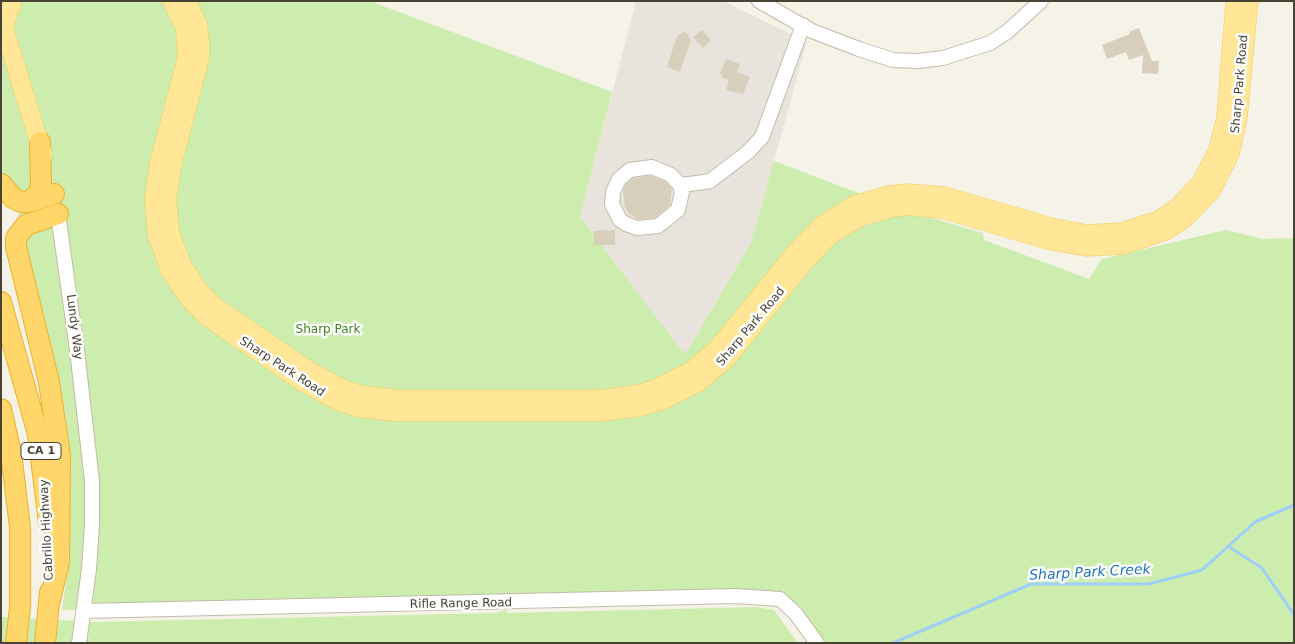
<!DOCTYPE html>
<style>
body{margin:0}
#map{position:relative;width:1295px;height:644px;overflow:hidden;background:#f5f2e7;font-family:"DejaVu Sans",sans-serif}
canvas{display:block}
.frame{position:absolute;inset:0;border:2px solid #494335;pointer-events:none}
</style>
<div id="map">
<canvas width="1295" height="644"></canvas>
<div class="frame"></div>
</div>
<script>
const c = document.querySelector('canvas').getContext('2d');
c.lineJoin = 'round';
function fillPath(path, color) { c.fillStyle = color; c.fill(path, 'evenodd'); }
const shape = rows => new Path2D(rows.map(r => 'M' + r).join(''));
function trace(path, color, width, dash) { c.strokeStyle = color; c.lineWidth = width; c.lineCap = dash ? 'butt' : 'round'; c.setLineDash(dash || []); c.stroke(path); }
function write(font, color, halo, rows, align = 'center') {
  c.font = font + ' "DejaVu Sans",sans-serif'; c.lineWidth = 5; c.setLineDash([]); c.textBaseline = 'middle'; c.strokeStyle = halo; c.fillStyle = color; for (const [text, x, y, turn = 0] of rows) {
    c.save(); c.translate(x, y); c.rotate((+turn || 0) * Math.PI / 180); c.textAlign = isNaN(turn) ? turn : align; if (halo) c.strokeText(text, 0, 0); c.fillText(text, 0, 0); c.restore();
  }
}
const industrial = shape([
 [636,1,723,1,807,42,751,243,685,356,580,217]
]);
const green = shape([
 [1,1,370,1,612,92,580,217,685,355,751,243,774,161,898,208,983,233,984,240,1089,279,1102,259,1226,230,1263,239,1294,238,1294,643,817,643,780,600,62,610,66,582,69,504,55,377,18,212,1,168],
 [756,607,774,610,798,643,1,643,1,617,92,622,496,613,506,610,507,613]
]);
const stream = shape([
 [1229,547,1262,568,1294,615],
 [893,643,1031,584,1149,584,1202,570,1255,522,1294,505]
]);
const building = shape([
 [1139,28,1152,61,1159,61,1158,74,1142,73,1143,55,1129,60,1126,52,1107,59,1102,45,1130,34,1129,32],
 [702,30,711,40,703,48,693,37],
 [685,31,691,40,680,72,667,67,677,36],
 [726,59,740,64,737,72,750,77,743,94,726,90,729,80,723,78,720,73],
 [651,176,666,182,672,189,670,205,655,218,638,219,629,214,625,207,623,191,626,184,634,178],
 [615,230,615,245,594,245,594,231]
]);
const minor = shape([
 [759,1,812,31,859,49,893,60,918,61,943,58,990,43,1007,32,1041,1],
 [680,185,682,192,678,210,658,226,637,228,626,224,620,220,612,204,613,192,619,179,630,170,652,167,671,175,680,185,697,183,710,181,748,152,762,137,803,25],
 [58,214,77,350,92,481,92,525,89,569,79,643],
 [85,611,736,596,780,599,796,614,817,643]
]);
const major = shape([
 [172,1,185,28,187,57,159,163,154,199,157,235,170,271,191,301,206,316,304,383,338,401,358,408,396,412,601,412,641,407,661,401,699,382,728,357,806,260,830,235,860,217,891,208,907,206,942,209,1047,240,1086,247,1124,245,1165,231,1184,219,1211,191,1230,154,1238,118,1249,1],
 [187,1,198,25,200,42,200,58,172,166,167,199,170,232,182,265,201,293,214,306,311,372,343,389,362,395,397,399,600,399,638,394,657,388,691,371,718,348,796,252,822,225,854,205,889,195,907,193,945,196,1051,227,1087,234,1121,232,1159,220,1176,209,1201,183,1218,150,1226,117,1235,1],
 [1,18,43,155],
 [4,26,13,1]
]);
const highway = shape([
 [1,184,13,198,21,202,29,202,54,194],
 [29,202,39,193,41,184,40,142],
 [1,302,38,434,49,523],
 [1,409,11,453,20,527,20,607,16,643],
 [49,604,59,562,60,456,49,382,16,247,16,238,26,225,58,214],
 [45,643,50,592]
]);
const shields = [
 [41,451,40]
];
const shieldNames = [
 ["CA 1",41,451]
];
const streetNames = [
 ["Sharp Park Road",1240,84,-85],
 ["Lundy Way",74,327,83],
 ["Sharp Park Road",751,327,-50],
 ["Sharp Park Road",282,367,33],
 ["Cabrillo Highway",47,530,-93],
 ["Rifle Range Road",461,604,-1]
];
const parkNames = [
 ["Sharp Park",328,330]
];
const waterNames = [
 ["Sharp Park Creek",1090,573,-3]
];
fillPath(industrial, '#e8e3dc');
fillPath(green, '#ccedad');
trace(stream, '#9fcef7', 3);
fillPath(building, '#d8cebc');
trace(minor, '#c2bba9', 16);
trace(major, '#efcb5c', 19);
trace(highway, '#ecb02b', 22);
trace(minor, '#fff', 14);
trace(major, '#ffe797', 18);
trace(highway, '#ffd669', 20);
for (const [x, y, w] of shields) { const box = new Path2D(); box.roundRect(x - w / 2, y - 8.5, w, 17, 4); c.fillStyle = '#fff'; c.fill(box); trace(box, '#494335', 1); }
write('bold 11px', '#494335', null, shieldNames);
write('12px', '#494335', '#fff', streetNames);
write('12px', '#418122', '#fff', parkNames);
write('italic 14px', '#2475c0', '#fff', waterNames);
</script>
